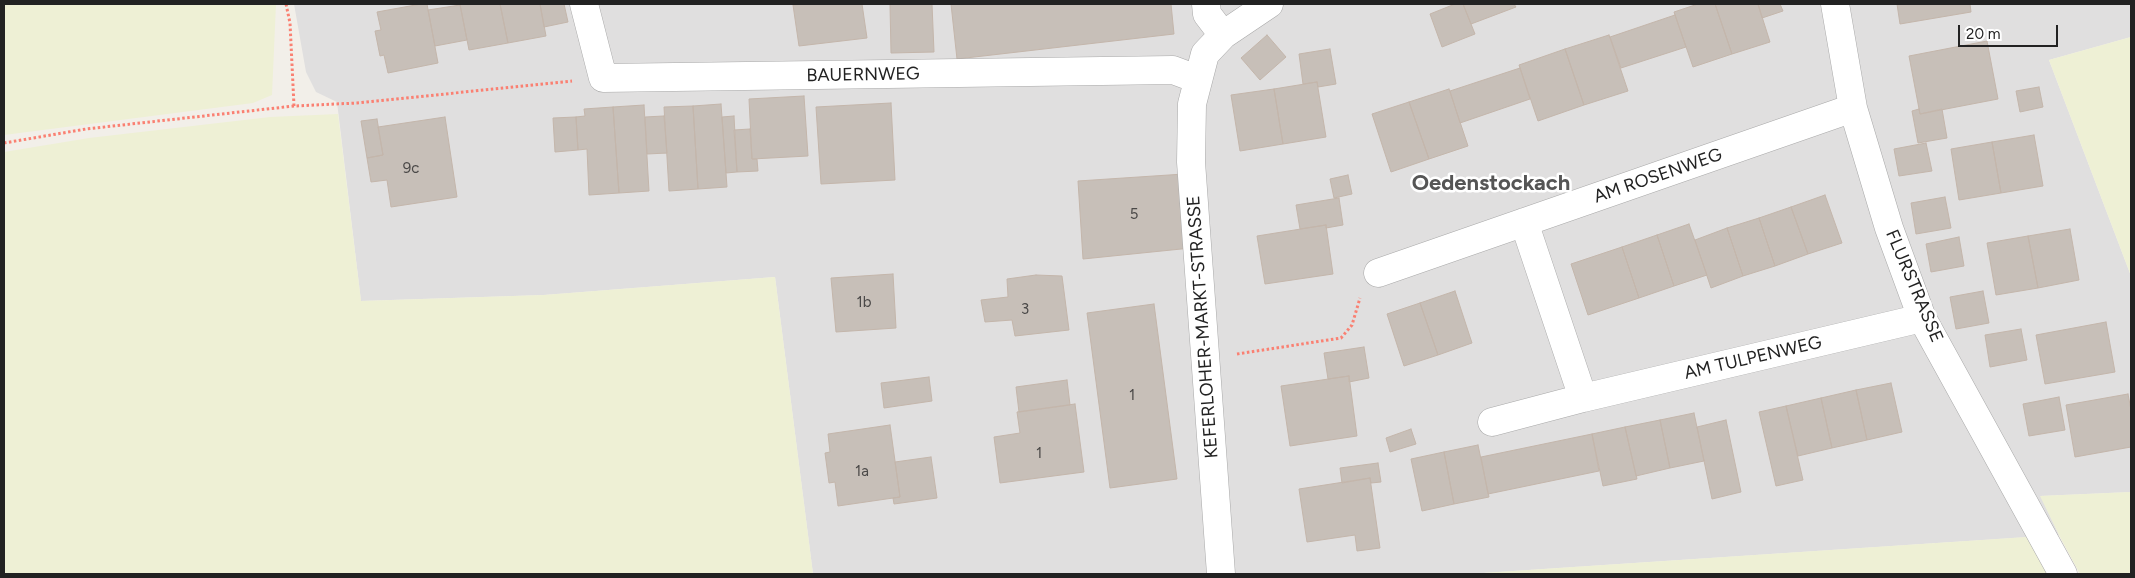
<!DOCTYPE html>
<style>
body{margin:0}
#map{position:relative;width:2135px;height:578px;overflow:hidden;background:#f2efe9;font-family:Figtree,sans-serif}
canvas{display:block}
.frame{position:absolute;inset:0;border:5px solid #222;pointer-events:none}
.scale{position:absolute;left:1958px;top:25px;width:100px;height:22px;box-sizing:border-box;border:2px solid #222;border-top:0;padding-left:6px;font-size:15px;line-height:18px;white-space:nowrap;color:#222;-webkit-text-stroke:4px #fff;paint-order:stroke}
</style>
<div id="map">
<canvas width="2135" height="578"></canvas>
<div class="frame"></div>
<div class="scale">20 m</div>
</div>
<script>
const c = document.querySelector('canvas').getContext('2d');
c.lineJoin = 'round';
function fillPath(path, color) { c.fillStyle = color; c.fill(path, 'evenodd'); }
const shape = rows => new Path2D(rows.map(r => 'M' + r).join(''));
function trace(path, color, width, dash) { c.strokeStyle = color; c.lineWidth = width; c.lineCap = dash ? 'butt' : 'round'; c.setLineDash(dash || []); c.stroke(path); }
function write(font, color, halo, rows, align = 'center') {
  c.font = font + ' Figtree,sans-serif'; c.lineWidth = 5; c.setLineDash([]); c.textBaseline = 'middle'; c.strokeStyle = halo; c.fillStyle = color; for (const [text, x, y, turn = 0] of rows) {
    c.save(); c.translate(x, y); c.rotate((+turn || 0) * Math.PI / 180); c.textAlign = isNaN(turn) ? turn : align; if (halo) c.strokeText(text, 0, 0); c.fillText(text, 0, 0); c.restore();
  }
}
const residential = shape([
 [294,4,2131,4,2131,37,2049,60,2131,276,2131,492,2041,496,2059,535,1468,574,813,574,775,277,544,295,361,301,337,102,316,92,306,72]
]);
const farmland = shape([
 [4,4,276,4,272,95,253,103,4,135],
 [2131,37,2131,276,2049,60],
 [338,114,361,301,544,295,775,277,813,574,4,574,4,152,89,138,270,117],
 [2131,492,2131,574,2080,574,2059,535,2040,496],
 [2027,537,2048,574,1468,574]
]);
const building = shape([
 [421,4,427,4,438,63,388,73,384,55,380,56,375,31,381,30,377,12,421,4],
 [460,4,500,4,508,43,469,50,460,4],
 [500,4,540,4,546,36,508,43,500,4],
 [540,4,564,4,568,22,544,27,540,4],
 [804,4,862,4,867,38,799,46,793,5,804,4],
 [890,4,932,4,934,52,891,53,890,4],
 [951,4,1171,4,1174,34,957,59,951,4],
 [1455,4,1463,4,1475,34,1442,47,1430,14,1455,4],
 [1463,4,1514,4,1516,7,1471,24,1463,4],
 [1698,4,1715,4,1732,54,1693,67,1674,12,1698,4],
 [1715,4,1758,4,1770,42,1732,54,1715,4],
 [1758,4,1780,4,1783,11,1762,18,1758,4],
 [1897,4,1970,4,1971,12,1900,24,1897,4],
 [460,5,467,40,435,46,428,10,460,5],
 [1675,15,1686,47,1621,68,1610,37,1675,15],
 [1267,35,1286,57,1260,80,1241,58,1267,35],
 [1609,35,1628,91,1584,105,1565,49,1609,35],
 [1987,41,1998,99,1920,114,1909,56,1987,41],
 [1330,49,1336,84,1318,87,1317,82,1303,84,1299,54,1330,49],
 [1565,49,1584,105,1538,121,1519,65,1565,49],
 [1520,68,1530,99,1460,123,1450,91,1520,68],
 [1317,82,1326,137,1283,144,1274,89,1317,82],
 [2039,87,2043,107,2020,112,2016,91,2039,87],
 [1274,89,1283,144,1240,151,1231,95,1274,89],
 [1449,89,1468,146,1429,159,1409,102,1449,89],
 [804,96,808,156,752,159,749,99,804,96],
 [1409,102,1429,159,1391,172,1372,114,1409,102],
 [891,103,895,180,821,184,816,107,891,103],
 [721,104,727,187,698,189,693,106,721,104],
 [644,105,649,191,619,193,613,107,644,105],
 [693,106,698,189,669,191,664,107,693,106],
 [613,107,619,193,589,195,587,149,578,150,576,117,585,116,584,109,613,107],
 [1919,109,1920,114,1942,109,1947,138,1918,143,1912,111,1919,109],
 [664,116,667,153,647,154,645,117,664,116],
 [734,116,737,172,726,173,722,117,734,116],
 [445,117,457,197,391,207,387,180,371,182,367,158,383,155,378,127,445,117],
 [576,117,578,150,555,152,553,118,576,117],
 [377,119,383,155,367,158,361,121,377,119],
 [750,129,752,159,757,159,758,171,737,172,734,130,750,129],
 [2034,135,2043,186,2001,193,1992,142,2034,135],
 [1992,142,2001,193,1959,200,1951,149,1992,142],
 [1926,143,1932,171,1899,176,1894,149,1926,143],
 [1184,174,1191,248,1083,259,1078,181,1184,174],
 [1348,175,1352,194,1334,198,1330,179,1348,175],
 [1825,195,1842,243,1808,254,1791,207,1825,195],
 [1945,197,1951,228,1916,234,1911,203,1945,197],
 [1339,198,1343,225,1326,228,1326,225,1300,229,1296,205,1339,198],
 [1791,207,1808,254,1775,266,1759,218,1791,207],
 [1759,218,1775,266,1743,276,1727,228,1759,218],
 [1689,224,1707,275,1674,286,1657,235,1689,224],
 [1326,225,1333,274,1265,284,1257,236,1326,225],
 [1727,228,1743,276,1711,288,1695,240,1727,228],
 [2070,229,2079,280,2038,288,2028,236,2070,229],
 [1657,235,1674,286,1639,298,1622,247,1657,235],
 [2028,236,2038,288,1996,295,1987,243,2028,236],
 [1959,237,1964,266,1931,272,1926,244,1959,237],
 [1622,247,1639,298,1588,315,1571,264,1622,247],
 [893,274,896,328,836,332,831,278,893,274],
 [1036,275,1062,276,1069,330,1015,336,1012,320,985,322,981,300,1008,297,1007,279,1036,275],
 [1455,291,1472,343,1438,355,1420,303,1455,291],
 [1983,291,1989,323,1956,329,1950,297,1983,291],
 [1420,303,1438,355,1404,366,1387,314,1420,303],
 [1154,304,1177,479,1110,488,1087,313,1154,304],
 [2106,322,2115,372,2045,384,2036,335,2106,322],
 [2021,329,2027,360,1990,367,1985,335,2021,329],
 [1364,347,1369,378,1349,382,1349,376,1328,379,1324,353,1364,347],
 [1349,376,1357,436,1290,446,1281,386,1349,376],
 [929,377,932,401,884,408,881,383,929,377],
 [1067,380,1070,405,1019,412,1016,387,1067,380],
 [1891,383,1902,432,1867,440,1856,390,1891,383],
 [1856,390,1867,440,1832,448,1821,398,1856,390],
 [2128,394,2131,410,2131,447,2075,457,2066,405,2128,394],
 [2059,397,2065,430,2029,436,2023,404,2059,397],
 [1821,398,1832,448,1798,456,1786,406,1821,398],
 [1075,404,1084,472,1000,483,994,437,1020,433,1017,412,1075,404],
 [1786,406,1803,480,1776,486,1759,412,1786,406],
 [1694,413,1704,461,1670,468,1660,420,1694,413],
 [1660,420,1670,468,1636,476,1625,427,1660,420],
 [1726,420,1741,492,1712,499,1697,427,1726,420],
 [890,425,900,497,838,506,835,482,829,483,825,453,830,452,828,434,890,425],
 [1625,427,1637,479,1603,486,1592,434,1625,427],
 [1411,429,1416,444,1390,452,1386,438,1411,429],
 [1592,434,1599,471,1488,494,1481,457,1592,434],
 [1478,445,1489,497,1454,504,1444,452,1478,445],
 [1444,452,1454,504,1422,511,1411,459,1444,452],
 [931,457,937,498,894,504,893,498,900,497,895,462,931,457],
 [1378,463,1381,482,1371,483,1370,478,1342,483,1340,468,1378,463],
 [1370,478,1380,548,1357,551,1355,535,1307,542,1299,489,1370,478]
]);
const path = shape([
 [286,4,290,23,294,106],
 [4,143,86,129,294,106,357,103,572,81],
 [1237,354,1341,338,1352,325,1360,298]
]);
const street = shape([
 [584,4,603,78,1173,70,1197,79],
 [1206,4,1207,14,1223,35],
 [1835,4,1853,108,1889,228,1922,318,2063,574],
 [1524,222,1583,398],
 [1378,273,1853,108],
 [1492,422,1583,398,1922,318],
 [1221,574,1191,162,1192,104,1205,54,1223,35,1269,4]
]);
const numberNames = [
 ["9c",411,169],
 ["5",1134,215],
 ["1b",864,303],
 ["3",1025,310],
 ["1",1132,396],
 ["1",1039,454],
 ["1a",862,472]
];
const streetNames = [
 ["BAUERNWEG",863,75,-1],
 ["AM ROSENWEG",1658,176,-19],
 ["FLURSTRASSE",1914,286,67],
 ["KEFERLOHER-MARKT-STRASSE",1203,327,-94],
 ["AM TULPENWEG",1753,358,-13]
];
const districtNames = [
 ["Oedenstockach",1491,184]
];
fillPath(residential, '#e0dfdf');
fillPath(farmland, '#eef0d5');
fillPath(building, '#c7bfb8');
trace(building, '#c4b6ab', 1);
trace(street, '#a9a9a9', 29);
trace(path, '#fa8072', 3, [2.5, 2.5]);
trace(street, '#fff', 28);
write('15px', '#4b4948', null, numberNames);
write('18px', '#222', '#fff', streetNames);
write('bold 22px', '#555', '#fff', districtNames);
</script>
